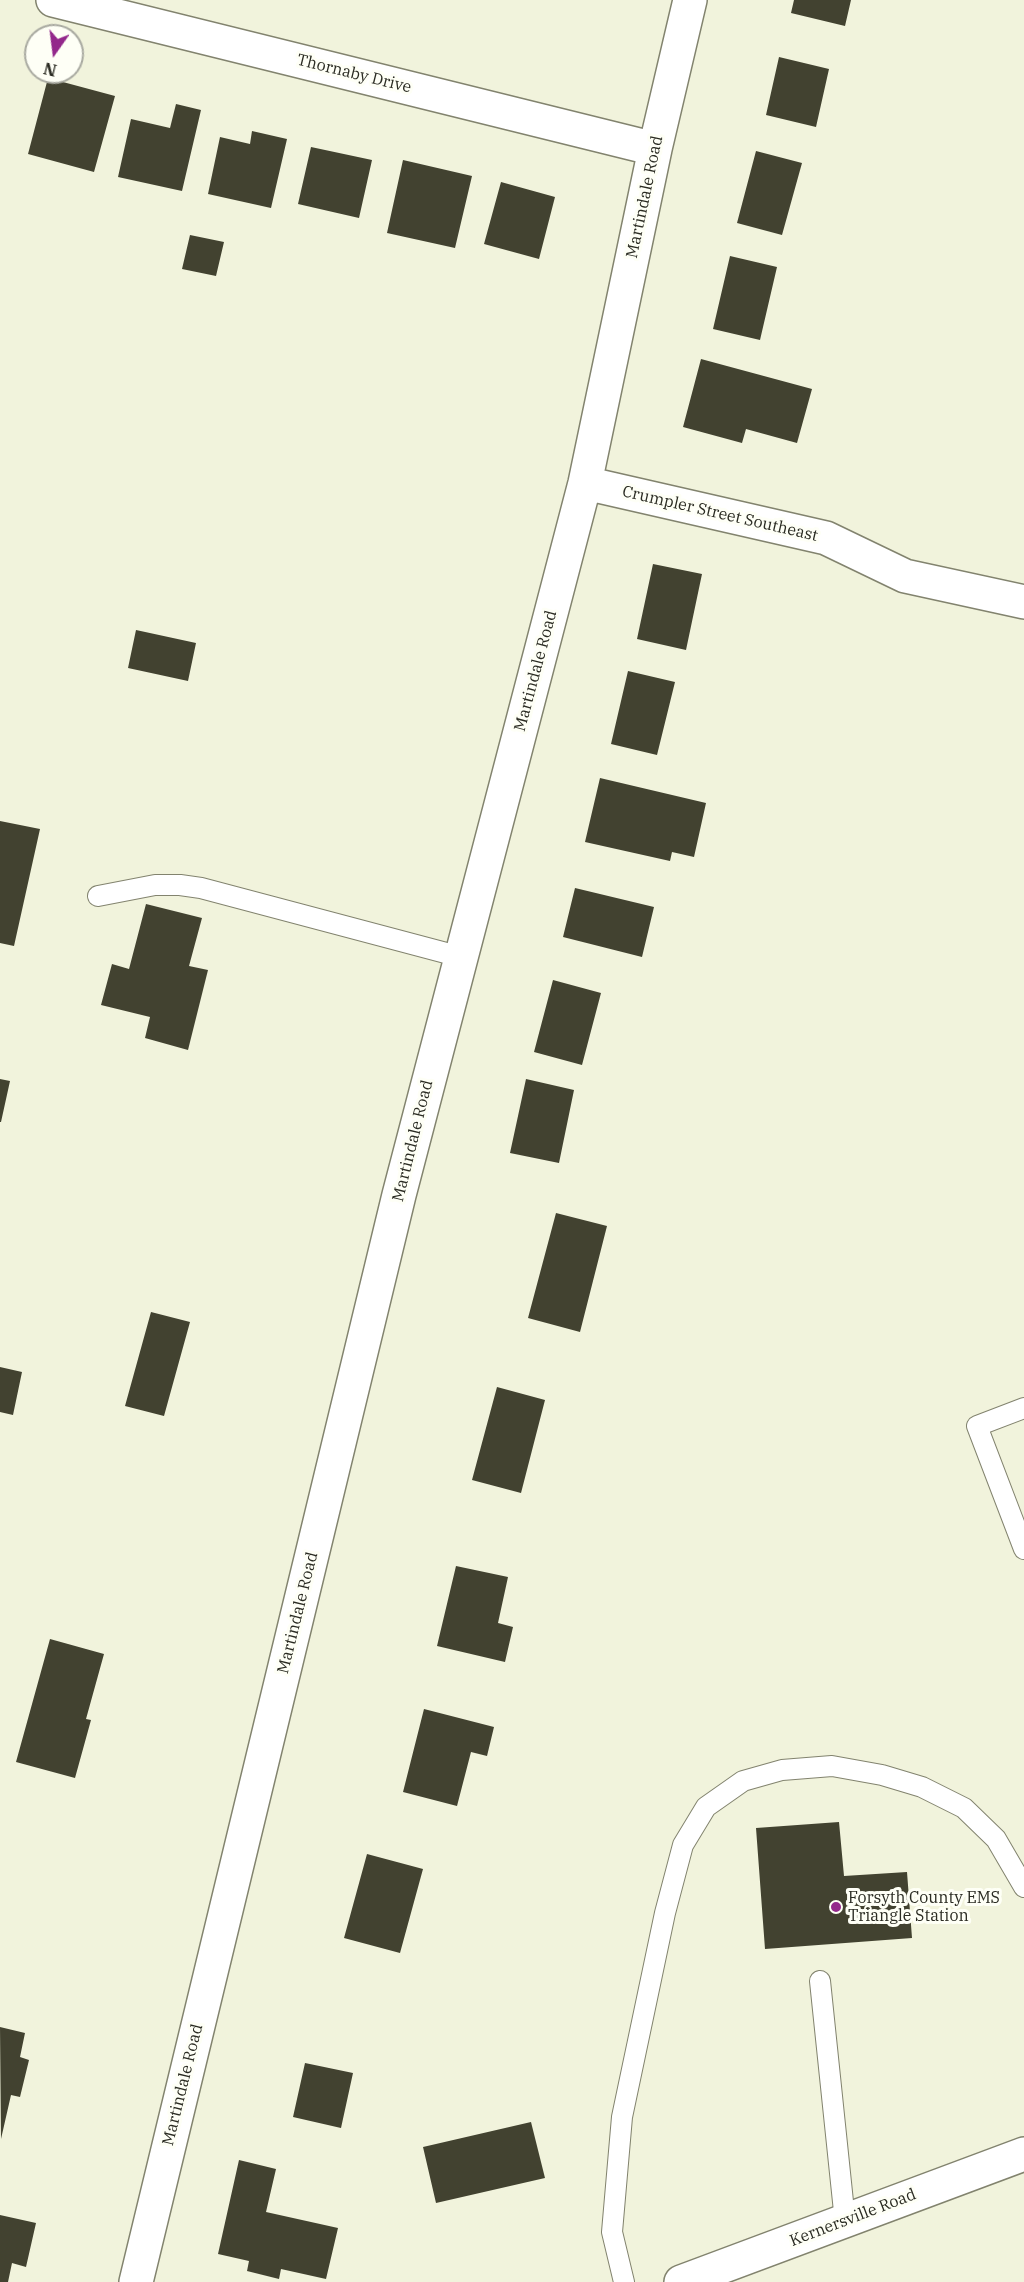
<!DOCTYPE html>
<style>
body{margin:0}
#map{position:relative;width:1024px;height:2282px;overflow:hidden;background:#f1f3dc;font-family:"IBM Plex Serif",serif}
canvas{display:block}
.north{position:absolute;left:24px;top:24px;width:60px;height:60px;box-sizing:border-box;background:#fefff6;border:2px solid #a9aaa1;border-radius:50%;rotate:194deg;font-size:16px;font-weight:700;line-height:24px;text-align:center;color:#2a2b22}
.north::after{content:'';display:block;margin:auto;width:21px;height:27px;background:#93288b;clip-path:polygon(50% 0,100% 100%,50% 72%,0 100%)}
</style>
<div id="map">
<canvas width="1024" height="2282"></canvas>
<div class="north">N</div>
</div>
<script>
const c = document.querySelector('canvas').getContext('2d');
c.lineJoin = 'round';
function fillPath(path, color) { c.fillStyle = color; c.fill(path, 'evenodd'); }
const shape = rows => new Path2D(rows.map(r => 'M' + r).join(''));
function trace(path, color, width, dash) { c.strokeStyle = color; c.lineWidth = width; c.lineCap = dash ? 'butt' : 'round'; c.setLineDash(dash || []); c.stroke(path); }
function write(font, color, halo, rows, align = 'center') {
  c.font = font + ' "IBM Plex Serif",serif'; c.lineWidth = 6; c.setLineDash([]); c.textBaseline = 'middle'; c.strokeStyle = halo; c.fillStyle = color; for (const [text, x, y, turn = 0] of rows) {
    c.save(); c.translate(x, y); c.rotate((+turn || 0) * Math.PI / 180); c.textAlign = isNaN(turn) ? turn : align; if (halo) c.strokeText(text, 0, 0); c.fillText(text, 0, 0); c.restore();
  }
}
const building = shape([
 [794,0,851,0,845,26,791,13],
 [779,57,829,69,816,127,766,115],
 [48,78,115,96,94,172,28,154],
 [176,104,201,110,182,191,118,177,131,119,170,128],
 [252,131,287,139,271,208,208,194,220,137,250,144],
 [311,147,372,160,359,218,298,204],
 [756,151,802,163,782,235,737,223],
 [403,160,472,176,455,248,387,233],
 [501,182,555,197,539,259,484,244],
 [190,235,224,242,216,276,182,269],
 [730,256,777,267,760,340,713,329],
 [701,359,812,389,797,443,746,429,742,443,683,427],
 [653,564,702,574,686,650,637,639],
 [136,630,196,643,188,681,128,668],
 [628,671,675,682,657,755,611,744],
 [600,778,706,803,694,857,672,852,670,861,585,842],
 [0,821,40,829,14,946,0,943],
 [575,888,654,907,642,957,563,937],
 [146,904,202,918,189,966,208,970,188,1050,145,1038,150,1017,101,1005,112,964,129,969],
 [553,980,601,993,582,1065,534,1052],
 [0,1079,10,1081,1,1122,0,1122],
 [526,1079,574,1090,559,1163,510,1153],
 [556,1213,607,1226,580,1332,528,1318],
 [151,1312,190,1322,164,1416,125,1406],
 [0,1367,22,1372,13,1415,0,1412],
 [497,1387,545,1400,521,1493,472,1480],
 [456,1566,508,1577,498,1623,513,1627,505,1662,437,1646],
 [50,1639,104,1654,86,1719,91,1720,75,1778,16,1762],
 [424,1709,494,1727,487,1756,471,1752,457,1806,403,1792],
 [839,1822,844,1876,907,1872,912,1938,765,1949,756,1828],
 [367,1854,423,1869,400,1953,344,1938],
 [0,2027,25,2033,20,2057,29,2060,20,2097,11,2095,1,2139],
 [305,2063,353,2073,341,2128,293,2117],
 [531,2122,545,2178,436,2203,423,2147],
 [239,2160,276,2169,266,2212,338,2228,326,2279,281,2269,279,2279,247,2271,249,2261,218,2254],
 [0,2215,36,2223,26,2267,12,2263,8,2282,0,2282]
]);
const service = shape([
 [98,896,155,885,180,885,201,888,461,957],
 [1024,1408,977,1426,1024,1549],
 [820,1981,845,2221],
 [624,2282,612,2232,622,2117,665,1913,683,1845,706,1807,743,1781,782,1770,832,1766,882,1775,922,1787,964,1808,996,1839,1024,1887]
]);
const minor = shape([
 [53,0,655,149],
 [585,483,826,538,905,576,1024,602],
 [136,2282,399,1195,585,483,655,149,690,0]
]);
const primary = shape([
 [681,2282,1024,2154]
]);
const markers = [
 [836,1907,6,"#93288b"]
];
const streetNames = [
 ["Thornaby Drive",354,74,14],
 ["Martindale Road",645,197,-78],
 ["Crumpler Street Southeast",720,514,13],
 ["Martindale Road",536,671,-75],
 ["Martindale Road",413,1141,-76],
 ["Martindale Road",298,1613,-76],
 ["Martindale Road",183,2085,-76],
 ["Kernersville Road",853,2218,-21]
];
const poiNames = [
 ["Forsyth County EMS",848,1898],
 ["Triangle Station",848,1916]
];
fillPath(building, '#424230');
trace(service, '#82836e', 22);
trace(minor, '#82836e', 36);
trace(primary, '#82836e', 36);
trace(service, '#fff', 20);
trace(minor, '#fff', 33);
trace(primary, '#fff', 33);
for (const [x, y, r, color] of markers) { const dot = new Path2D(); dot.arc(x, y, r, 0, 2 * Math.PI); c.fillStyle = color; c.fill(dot); trace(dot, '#fefff6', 2); }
write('16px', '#2a2b22', '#fefff6', streetNames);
write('16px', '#2a2b22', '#fefff6', poiNames, 'left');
</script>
